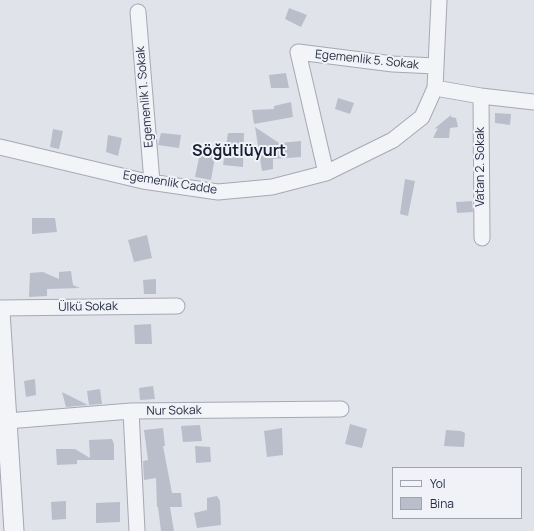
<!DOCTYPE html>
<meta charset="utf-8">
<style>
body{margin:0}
#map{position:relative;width:534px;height:531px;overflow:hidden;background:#e0e3ea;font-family:Manrope,sans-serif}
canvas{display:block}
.legend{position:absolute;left:392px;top:467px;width:130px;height:52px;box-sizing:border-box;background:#f0f2f8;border:1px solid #a0a4b0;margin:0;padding:5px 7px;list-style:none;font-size:12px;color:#272e43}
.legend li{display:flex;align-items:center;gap:8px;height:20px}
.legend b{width:20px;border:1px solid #a0a4b0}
</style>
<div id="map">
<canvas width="534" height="531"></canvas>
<ul class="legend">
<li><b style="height:5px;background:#f3f4f8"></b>Yol</li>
<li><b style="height:11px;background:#babecb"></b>Bina</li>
</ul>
</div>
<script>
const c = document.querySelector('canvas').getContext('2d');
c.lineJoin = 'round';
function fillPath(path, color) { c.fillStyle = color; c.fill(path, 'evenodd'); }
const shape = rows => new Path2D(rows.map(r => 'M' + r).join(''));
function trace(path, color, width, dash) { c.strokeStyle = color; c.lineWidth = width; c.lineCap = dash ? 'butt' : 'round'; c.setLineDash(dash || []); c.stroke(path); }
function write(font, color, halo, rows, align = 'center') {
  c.font = font + ' Manrope,sans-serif'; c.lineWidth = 4; c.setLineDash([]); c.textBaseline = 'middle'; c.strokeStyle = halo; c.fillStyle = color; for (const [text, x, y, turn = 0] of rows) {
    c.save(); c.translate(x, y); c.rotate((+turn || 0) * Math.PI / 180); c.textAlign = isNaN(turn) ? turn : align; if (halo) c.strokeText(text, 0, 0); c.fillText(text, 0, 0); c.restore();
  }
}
const building = shape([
 [289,8,307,15,301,27,285,19],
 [286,73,289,88,271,88,269,75],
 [338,98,354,103,350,114,335,109],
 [291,102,293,117,254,124,252,110,274,109,274,106],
 [495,113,511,114,510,125,495,123],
 [451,115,451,117,456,118,458,127,450,128,449,138,433,138,438,128,434,129],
 [255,127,279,143,301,141,301,157,273,159,273,169,262,171],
 [53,129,63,131,59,149,50,147],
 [161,133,181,135,179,148,158,145],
 [228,133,244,133,243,167,223,165],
 [108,135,122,138,118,156,106,152],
 [200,153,208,154,215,157,211,180,195,177],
 [405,179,415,181,408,216,400,214],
 [472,201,473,212,457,213,456,202],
 [32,218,55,218,57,232,32,234],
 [147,235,152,258,134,262,128,240],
 [71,271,73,285,80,288,47,289,47,296,29,297,30,273,43,272,59,279,59,272],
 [156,279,156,294,144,294,143,280],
 [151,324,152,344,135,344,134,325],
 [35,379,36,395,26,397,24,381],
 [153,386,155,399,140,400,139,388],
 [100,389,102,404,89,405,87,391],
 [62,392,88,405,66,407],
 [350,424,367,429,362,448,345,444],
 [200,425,202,441,183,442,181,426],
 [163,428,165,446,163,446,172,493,181,493,182,507,170,507,174,531,161,531,158,507,157,507,156,478,144,480,143,461,148,460,144,430],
 [282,428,283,455,267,457,264,431],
 [446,430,461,431,465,433,464,447,444,446],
 [112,439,114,444,114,460,77,460,77,464,57,465,56,449,75,449,90,458,89,440],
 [195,446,210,447,211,462,196,463],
 [217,496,220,501,221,525,197,528,194,513,207,510,207,498],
 [66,501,66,519,52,520,51,502],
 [120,502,120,522,96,523,96,503]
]);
const minor = shape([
 [138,12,152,182],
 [435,88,481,96,534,102],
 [481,96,482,238],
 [0,147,143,181,218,192,272,187,326,173,393,140,422,117,435,88,439,0],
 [326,173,298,52,393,64,436,66],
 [0,308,177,306],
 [131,411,137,531],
 [7,421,131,411,341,409]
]);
const tertiary = shape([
 [0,311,14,531]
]);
const streetNames = [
 ["Egemenlik 5. Sokak",367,60,6],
 ["Egemenlik 1. Sokak",145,97,-95],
 ["Vatan 2. Sokak",481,167,-90],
 ["Egemenlik Cadde",170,183,9],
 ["Ülkü Sokak",88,307,-1],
 ["Nur Sokak",174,411,-1]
];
const districtNames = [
 ["Söğütlüyurt",239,152]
];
fillPath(building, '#babecb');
trace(minor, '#a5a9b5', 17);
trace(tertiary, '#a5a9b5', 21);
trace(minor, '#f3f4f8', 15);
trace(tertiary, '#f3f4f8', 19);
write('12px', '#272e43', '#f0f2f8', streetNames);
write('bold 16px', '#191f34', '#f0f2f8', districtNames);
</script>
